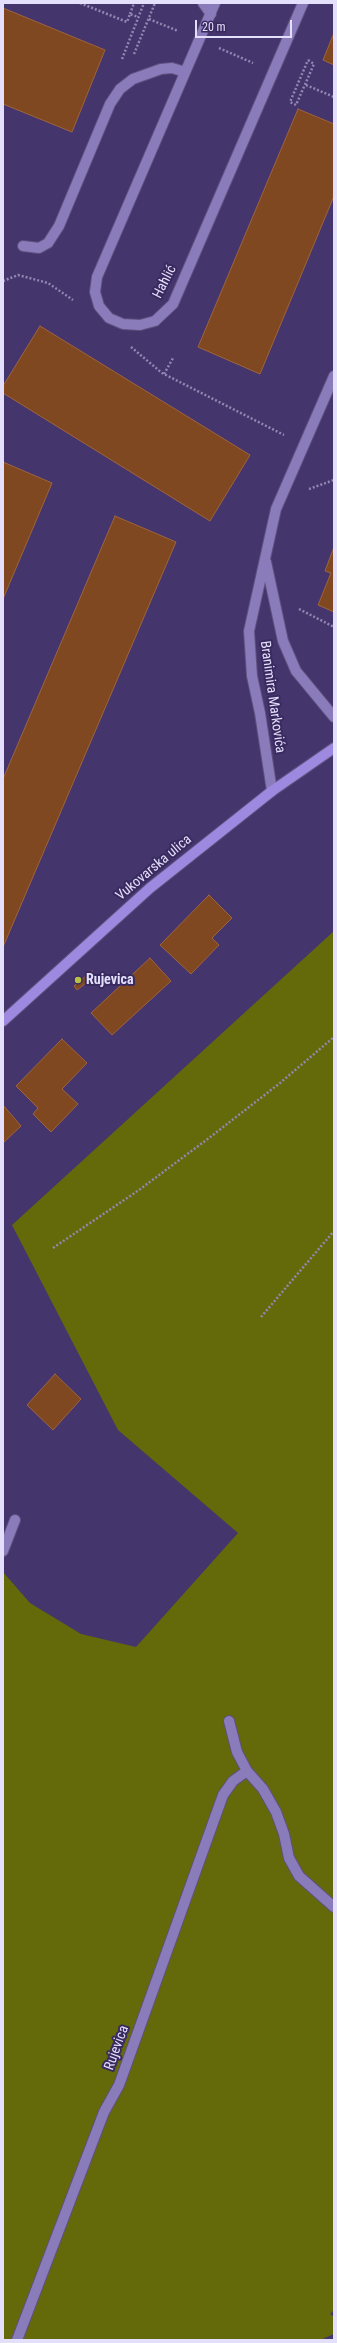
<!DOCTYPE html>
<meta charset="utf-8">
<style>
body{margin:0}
#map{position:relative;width:337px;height:2343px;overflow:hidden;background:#44356c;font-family:"Roboto Condensed",sans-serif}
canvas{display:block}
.frame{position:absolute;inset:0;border:4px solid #e4dffa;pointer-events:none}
.scale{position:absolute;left:195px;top:20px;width:97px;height:18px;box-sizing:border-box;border:2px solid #e4dffa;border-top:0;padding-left:5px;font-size:12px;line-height:14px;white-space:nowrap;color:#e4dffa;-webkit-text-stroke:3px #392a60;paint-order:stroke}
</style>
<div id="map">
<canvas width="337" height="2343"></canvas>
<div class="frame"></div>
<div class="scale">20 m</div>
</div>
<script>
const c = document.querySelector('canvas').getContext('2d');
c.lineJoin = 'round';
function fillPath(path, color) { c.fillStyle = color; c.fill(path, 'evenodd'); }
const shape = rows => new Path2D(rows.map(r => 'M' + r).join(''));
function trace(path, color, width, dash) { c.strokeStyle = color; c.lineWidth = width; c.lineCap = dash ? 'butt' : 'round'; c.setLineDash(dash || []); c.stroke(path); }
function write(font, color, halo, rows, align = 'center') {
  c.font = font + ' "Roboto Condensed",sans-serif'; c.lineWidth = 4; c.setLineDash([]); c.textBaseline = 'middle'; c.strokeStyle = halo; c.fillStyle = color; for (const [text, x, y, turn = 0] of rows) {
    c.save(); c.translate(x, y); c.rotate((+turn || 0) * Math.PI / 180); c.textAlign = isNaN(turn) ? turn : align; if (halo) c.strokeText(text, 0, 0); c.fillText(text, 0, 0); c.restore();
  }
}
const green = shape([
 [334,931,334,2310,330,2314,334,2317,334,2334,320,2340,3,2340,3,1572,30,1603,81,1634,136,1647,238,1533,118,1430,12,1225]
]);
const building = shape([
 [3,8,105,50,72,132,3,104,3,8],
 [334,33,334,65,323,60,334,33],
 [298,109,334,124,334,196,260,374,198,347,298,109],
 [40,326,250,455,210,521,3,393,3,386,40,326],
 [3,462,52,483,3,599,3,462],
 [115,516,176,542,3,947,3,779,115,516],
 [334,547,334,612,318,605,331,573,325,571,334,547],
 [209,895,232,918,212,938,219,945,191,974,160,945,209,895],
 [150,958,171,981,112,1035,91,1013,150,958],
 [92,971,95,976,77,990,74,986,92,971],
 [62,1039,87,1063,62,1089,78,1104,51,1132,33,1114,38,1108,16,1086,62,1039],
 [3,1105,21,1126,3,1143,3,1105],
 [55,1374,81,1399,53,1430,27,1405,55,1374]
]);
const path = shape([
 [80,3,127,22,130,14,138,17],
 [130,14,134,3],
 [149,19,178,31],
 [219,48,253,63],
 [134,54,155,3],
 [122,59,144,3],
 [308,60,314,64,296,105,290,102,308,60],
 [306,85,334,97],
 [3,281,18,275,48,283,73,300],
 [131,347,162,373,284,435],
 [164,374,173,358],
 [309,489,334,480],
 [299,609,334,627],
 [53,1248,139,1190,209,1138,280,1083,334,1037],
 [261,1317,334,1231]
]);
const minor = shape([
 [203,3,211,14],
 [215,3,97,277,95,292,99,306,109,318,123,324,140,325,155,321,173,304,303,3],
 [23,246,39,248,48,243,59,226,110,104,120,89,133,79,161,69,172,68,185,72],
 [266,562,283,641,296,671,334,717],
 [272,791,260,713,252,676,249,631,276,509,334,376],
 [3,1551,15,1520],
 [229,1721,237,1752,247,1771,263,1789,276,1812,284,1834,289,1858,299,1876,334,1907],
 [17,2340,104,2112,119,2085,223,1795,233,1781,247,1771]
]);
const major = shape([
 [3,1021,150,888,272,791,334,748]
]);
const markers = [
 [78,980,4,"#b7c148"]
];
const streetNames = [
 ["Hahlić",165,282,-63],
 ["Branimira Markovića",272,697,82],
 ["Vukovarska ulica",154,868,-40],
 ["Rujevica",117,2048,-70]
];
const poiNames = [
 ["Rujevica",86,980]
];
fillPath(green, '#646a09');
fillPath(building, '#804821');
trace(building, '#9e643d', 1);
trace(minor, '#5f517f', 12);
trace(major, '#5f517f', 12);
trace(path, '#9187b1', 2.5, [2, 2]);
trace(minor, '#8a7cba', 10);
trace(major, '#9e89e0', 10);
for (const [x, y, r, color] of markers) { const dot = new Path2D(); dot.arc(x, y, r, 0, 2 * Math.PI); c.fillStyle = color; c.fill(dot); trace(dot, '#392a60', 1.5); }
write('14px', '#e4dffa', '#392a60', streetNames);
write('bold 14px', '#e4dffa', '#392a60', poiNames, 'left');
</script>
